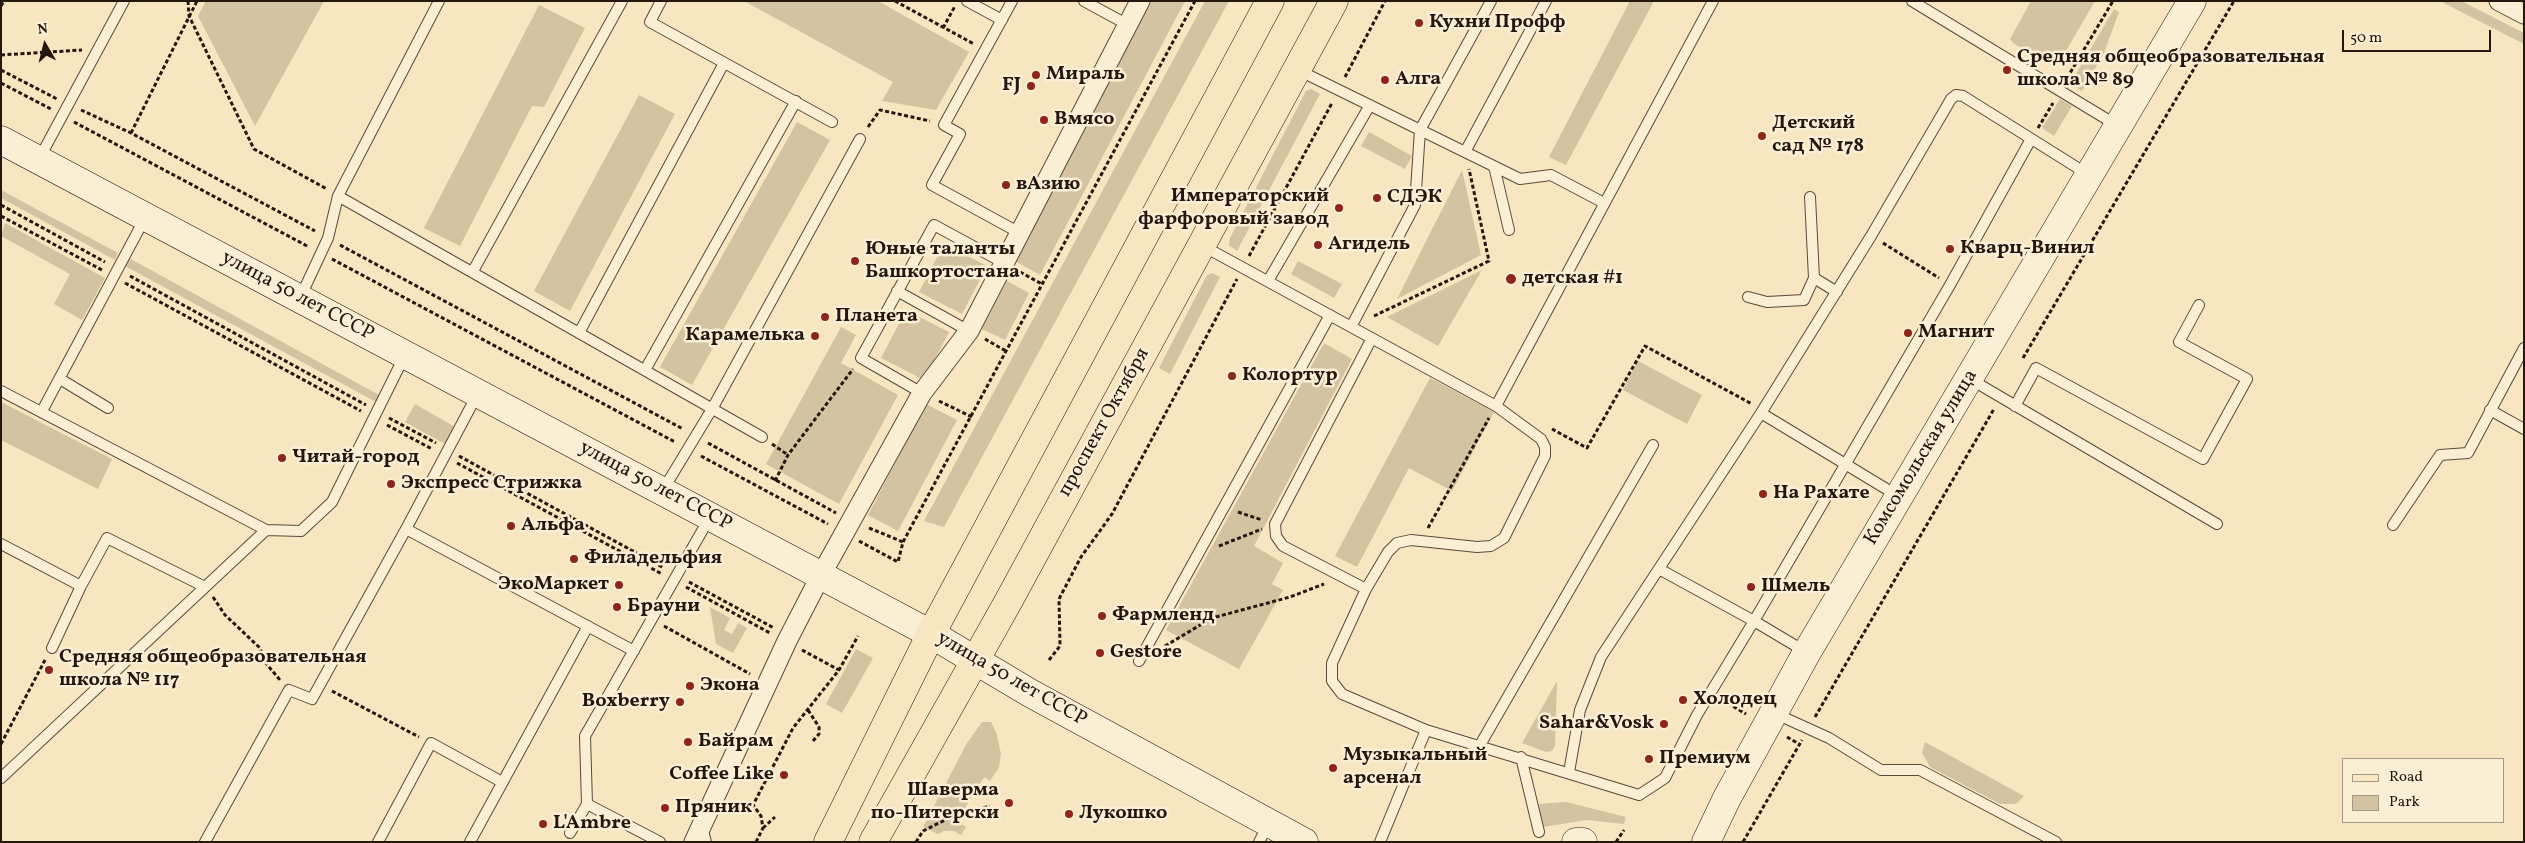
<!DOCTYPE html>
<meta charset="utf-8">
<style>
body{margin:0}
#map{position:relative;width:2525px;height:843px;overflow:hidden;background:#f7e6bf;font-family:Vollkorn,serif}
canvas{display:block}
.frame{position:absolute;inset:0;border:2px solid #251610;pointer-events:none}
.legend{position:absolute;left:2342px;top:758px;width:162px;height:65px;box-sizing:border-box;background:#faefd5;border:1px solid #a59886;margin:0;padding:6px 9px;list-style:none;font-size:15px;color:#251610}
.legend li{display:flex;align-items:center;gap:10px;height:25px}
.legend b{width:25px;border:1px solid #a59886}
.north{position:absolute;left:20px;top:20px;width:50px;height:50px;-webkit-text-stroke:4px #faefd5;paint-order:stroke;rotate:352deg;font-size:14px;font-weight:700;line-height:20px;text-align:center;color:#251610}
.north::after{content:'';display:block;margin:auto;width:18px;height:22px;background:#251610;clip-path:polygon(50% 0,100% 100%,50% 72%,0 100%)}
.scale{position:absolute;left:2342px;top:30px;width:149px;height:22px;box-sizing:border-box;border:2px solid #251610;border-top:0;padding-left:6px;font-size:15px;line-height:18px;white-space:nowrap;color:#251610;-webkit-text-stroke:4px #faefd5;paint-order:stroke}
</style>
<div id="map">
<canvas width="2525" height="843"></canvas>
<div class="frame"></div>
<ul class="legend">
<li><b style="height:6px;background:#f7e6bf"></b>Road</li>
<li><b style="height:14px;background:#d3c3a1"></b>Park</li>
</ul>
<div class="north">N</div>
<div class="scale">50 m</div>
</div>
<script>
const c = document.querySelector('canvas').getContext('2d');
c.lineJoin = 'round';
function fillPath(path, color) { c.fillStyle = color; c.fill(path, 'evenodd'); }
const shape = rows => new Path2D(rows.map(r => 'M' + r).join(''));
function trace(path, color, width, dash) { c.strokeStyle = color; c.lineWidth = width; c.lineCap = dash ? 'butt' : 'round'; c.setLineDash(dash || []); c.stroke(path); }
function write(font, color, halo, rows, align = 'center') {
  c.font = font + ' Vollkorn,serif'; c.lineWidth = 5; c.setLineDash([]); c.textBaseline = 'middle'; c.strokeStyle = halo; c.fillStyle = color; for (const [text, x, y, turn = 0] of rows) {
    c.save(); c.translate(x, y); c.rotate((+turn || 0) * Math.PI / 180); c.textAlign = isNaN(turn) ? turn : align; if (halo) c.strokeText(text, 0, 0); c.fillText(text, 0, 0); c.restore();
  }
}
const green = shape([
 [206,1,324,1,255,126,198,16],
 [744,1,878,1,969,52,936,110,882,101,893,82],
 [1150,1,1185,1,1040,275,1013,260],
 [1205,1,1229,1,944,527,924,521],
 [1630,1,1654,1,1566,165,1549,157],
 [2031,1,2095,1,2056,68,2013,43,2010,39],
 [2440,1,2461,1,2524,33,2524,44],
 [539,5,585,28,544,107,532,106,460,246,424,228],
 [2114,9,2119,12,2104,53,2082,91,2070,84],
 [1311,89,1320,94,1237,251,1229,245,1230,238,1306,91],
 [639,95,675,114,570,311,534,291],
 [2060,99,2072,106,2054,136,2042,128],
 [797,122,830,140,692,385,660,367],
 [1369,132,1412,156,1405,169,1361,146],
 [1462,170,1481,255,1397,299],
 [1,190,118,253,115,260,1,198],
 [5,223,105,278,82,320,54,304,70,274,1,236],
 [944,244,987,266,962,314,919,292],
 [129,258,379,395,376,402,125,266],
 [1298,261,1342,284,1334,298,1291,274],
 [1482,270,1438,346,1387,317],
 [1212,273,1220,277,1170,374,1159,368,1207,275],
 [1007,281,1029,293,1005,340,982,329],
 [906,310,949,332,924,380,881,358],
 [841,327,856,335,841,363,898,395,839,504,766,464],
 [1324,343,1352,359,1254,546,1283,563,1272,584,1283,590,1239,669,1166,630],
 [1638,361,1702,395,1687,424,1623,390],
 [1430,378,1494,412,1452,491,1409,468,1357,567,1335,556],
 [1,402,112,459,98,489,1,440],
 [415,404,455,427,445,444,405,422],
 [926,404,957,420,898,531,868,515],
 [710,607,730,618,724,630,732,634,738,623,747,628,733,653,716,644],
 [856,649,873,658,842,713,826,704],
 [1557,681,1555,746,1552,751,1546,752,1522,743],
 [982,722,991,722,996,732,1001,754,999,767,990,781,984,777,957,821,966,827,961,835,954,831,944,831,938,834,923,827,967,743],
 [1925,742,2024,796,2016,804,2000,804,1930,767,1922,753],
 [1566,802,1626,817,1624,824,1587,820,1543,827,1537,804]
]);
const path = shape([
 [188,1,189,16,254,149,327,189],
 [895,1,974,44],
 [1,6,4,1],
 [943,28,955,6],
 [1,55,82,50],
 [1,70,57,99],
 [1345,77,1385,1],
 [2067,78,2113,1],
 [1,83,51,109],
 [81,110,131,133,315,231],
 [74,122,309,247],
 [868,127,880,110,930,121],
 [2038,128,2053,103],
 [131,133,197,1],
 [1,205,105,262],
 [1,216,102,270],
 [1883,243,1939,278],
 [340,245,683,429],
 [1249,256,1332,103],
 [332,259,675,442],
 [1020,272,1042,284],
 [130,276,366,405],
 [125,283,361,411],
 [1374,316,1489,261,1469,169],
 [985,339,1006,351],
 [2023,358,2234,1],
 [939,401,972,417],
 [389,418,436,443],
 [387,425,432,449],
 [1552,429,1587,448,1645,346,1752,404],
 [708,443,836,513],
 [772,444,788,455],
 [459,456,664,568],
 [701,456,828,524],
 [457,463,662,574],
 [775,481,788,455,853,369],
 [1238,512,1262,520],
 [869,528,903,542],
 [1428,528,1489,418],
 [859,541,898,562,903,542,1195,1],
 [1219,546,1262,529],
 [689,582,774,628],
 [686,587,770,633],
 [213,597,225,615,260,648,264,661,280,680],
 [664,626,750,674],
 [1165,646,1212,618,1290,597,1324,584],
 [802,650,839,670],
 [1049,660,1060,646,1059,599,1081,557,1112,514,1237,279],
 [332,691,419,737],
 [1722,700,1746,714],
 [808,710,819,727,819,734,813,741],
 [1815,717,1994,409],
 [1787,737,1799,744],
 [1,744,45,660],
 [763,828,775,817],
 [756,842,763,828,761,816,753,805,793,728,839,670,858,636],
 [916,842,923,831,949,818,990,806],
 [1616,842,1624,830],
 [1743,842,1802,740]
]);
const service = shape([
 [661,1,650,22,832,122],
 [967,1,1002,20],
 [1012,1,944,125,960,134,932,185,1018,232],
 [1084,1,1128,25],
 [1912,1,2118,126],
 [1298,70,1520,179,1551,175,1604,203],
 [1465,152,1546,1],
 [39,159,124,1],
 [1494,166,1509,230],
 [338,196,762,437],
 [1810,197,1814,278,1837,292],
 [1203,246,1496,406,1541,439,1545,447,1545,456,1504,538,1491,546,1477,547,1411,540,1397,543,1388,552,1366,589],
 [473,271,622,1],
 [1268,281,1370,105],
 [897,291,969,331],
 [1748,297,1767,302,1804,300,1814,278],
 [300,298,328,238,338,196,439,1],
 [1351,327,1415,205,1420,130,1491,1],
 [579,333,724,63],
 [1372,338,1275,524,1276,536,1283,546,1366,589,1332,663,1332,681,1342,694,1426,730,1380,842],
 [645,370,796,101],
 [60,379,108,408],
 [1970,379,2217,524],
 [1,391,266,530,301,531,332,502,404,357],
 [478,393,406,529,634,651],
 [922,393,861,358,934,225,1004,263],
 [1496,406,1713,1],
 [2015,406,2036,368,2203,459,2247,379,2179,342,2199,305],
 [2490,410,2524,429],
 [42,411,145,218],
 [1761,413,1898,496],
 [663,490,712,409,860,139],
 [2393,525,2440,455,2468,453,2524,348],
 [1,544,81,586,52,648],
 [1659,569,1754,621,1950,285,2031,139],
 [81,586,107,538,205,587],
 [1139,661,1330,315],
 [1774,713,1829,738,1881,770,1920,770,2056,842],
 [1426,730,1639,795,1665,778,1697,715,1754,621,1806,652],
 [1480,745,1653,445],
 [1521,757,1539,832],
 [1569,772,1580,710,1601,657,1761,413,1871,236,1951,99,1956,95,1963,96,2089,175],
 [1,778,266,530],
 [702,827,706,842],
 [570,833,587,804],
 [205,842,289,690,312,699,406,529],
 [378,842,431,743,502,782],
 [470,842,588,626],
 [660,842,587,804,585,736,710,517],
 [1259,842,1269,823]
]);
const minor = shape([
 [2499,1,2524,14],
 [694,842,787,641,821,575,922,393,969,331,1140,1]
]);
const secondary = shape([
 [1,140,931,634,1030,693,1304,842],
 [1576,842,1583,842],
 [1706,842,1727,798,1807,652,2192,1]
]);
const primary = shape([
 [828,842,931,634,1270,1],
 [873,842,1008,602,1334,1]
]);
const markers = [
 [1419,23,5,"#8f2418"],
 [2007,70,5,"#8f2418"],
 [1036,75,5,"#8f2418"],
 [1385,80,5,"#8f2418"],
 [1031,86,5,"#8f2418"],
 [1044,120,5,"#8f2418"],
 [1762,136,5,"#8f2418"],
 [1006,185,5,"#8f2418"],
 [1377,198,5,"#8f2418"],
 [1339,208,5,"#8f2418"],
 [1318,245,5,"#8f2418"],
 [1950,249,5,"#8f2418"],
 [855,261,5,"#8f2418"],
 [1511,279,6,"#8f2418"],
 [825,317,5,"#8f2418"],
 [1908,333,5,"#8f2418"],
 [815,336,5,"#8f2418"],
 [1232,376,5,"#8f2418"],
 [282,458,5,"#8f2418"],
 [391,484,5,"#8f2418"],
 [1763,494,5,"#8f2418"],
 [511,526,5,"#8f2418"],
 [574,559,5,"#8f2418"],
 [619,585,5,"#8f2418"],
 [1751,587,5,"#8f2418"],
 [617,607,5,"#8f2418"],
 [1102,616,5,"#8f2418"],
 [1100,653,5,"#8f2418"],
 [49,670,5,"#8f2418"],
 [690,686,5,"#8f2418"],
 [1683,700,5,"#8f2418"],
 [680,702,5,"#8f2418"],
 [1664,724,5,"#8f2418"],
 [688,742,5,"#8f2418"],
 [1649,759,5,"#8f2418"],
 [1333,768,5,"#8f2418"],
 [784,775,5,"#8f2418"],
 [1009,803,5,"#8f2418"],
 [665,808,5,"#8f2418"],
 [1069,814,5,"#8f2418"],
 [543,824,5,"#8f2418"]
];
const poiNames = [
 ["Кухни Профф",1429,23],
 ["Средняя общеобразовательная",2017,58],
 ["школа № 89",2017,81],
 ["Мираль",1046,75],
 ["Алга",1395,80],
 ["FJ",1021,86,"right"],
 ["Вмясо",1054,120],
 ["Детский",1772,124],
 ["сад № 178",1772,147],
 ["вАзию",1016,185],
 ["Императорский",1329,197,"right"],
 ["фарфоровый завод",1329,220,"right"],
 ["СДЭК",1387,198],
 ["Агидель",1328,245],
 ["Кварц-Винил",1960,249],
 ["Юные таланты",865,250],
 ["Башкортостана",865,273],
 ["детская #1",1522,279],
 ["Планета",835,317],
 ["Магнит",1918,333],
 ["Карамелька",805,336,"right"],
 ["Колортур",1242,376],
 ["Читай-город",292,458],
 ["Экспресс Стрижка",401,484],
 ["На Рахате",1773,494],
 ["Альфа",521,526],
 ["Филадельфия",584,559],
 ["ЭкоМаркет",609,585,"right"],
 ["Шмель",1761,587],
 ["Брауни",627,607],
 ["Фармленд",1112,616],
 ["Gestore",1110,653],
 ["Средняя общеобразовательная",59,658],
 ["школа № 117",59,681],
 ["Экона",700,686],
 ["Холодец",1693,700],
 ["Boxberry",670,702,"right"],
 ["Sahar&Vosk",1654,724,"right"],
 ["Байрам",698,742],
 ["Музыкальный",1343,756],
 ["арсенал",1343,779],
 ["Премиум",1659,759],
 ["Coffee Like",774,775,"right"],
 ["Шаверма",999,791,"right"],
 ["по-Питерски",999,814,"right"],
 ["Пряник",675,808],
 ["Лукошко",1079,814],
 ["L'Ambre",553,824]
];
const streetNames = [
 ["улица 50 лет СССР",297,297,28],
 ["проспект Октября",1105,423,-61],
 ["Комсомольская улица",1922,458,-59],
 ["улица 50 лет СССР",655,487,28],
 ["улица 50 лет СССР",1011,680,30]
];
fillPath(green, '#d3c3a1');
trace(service, '#5a4a3c', 12);
trace(minor, '#5a4a3c', 21);
trace(secondary, '#251610', 29);
trace(primary, '#251610', 29);
trace(path, '#251610', 3, [4, 2.5]);
trace(service, '#faefd5', 10);
trace(minor, '#faefd5', 19);
trace(secondary, '#faefd5', 28);
trace(primary, '#f7e6bf', 28);
for (const [x, y, r, color] of markers) { const dot = new Path2D(); dot.arc(x, y, r, 0, 2 * Math.PI); c.fillStyle = color; c.fill(dot); trace(dot, '#faefd5', 2); }
write('bold 20px', '#251610', '#faefd5', poiNames, 'left');
write('20px', '#251610', '#faefd5', streetNames);
</script>
